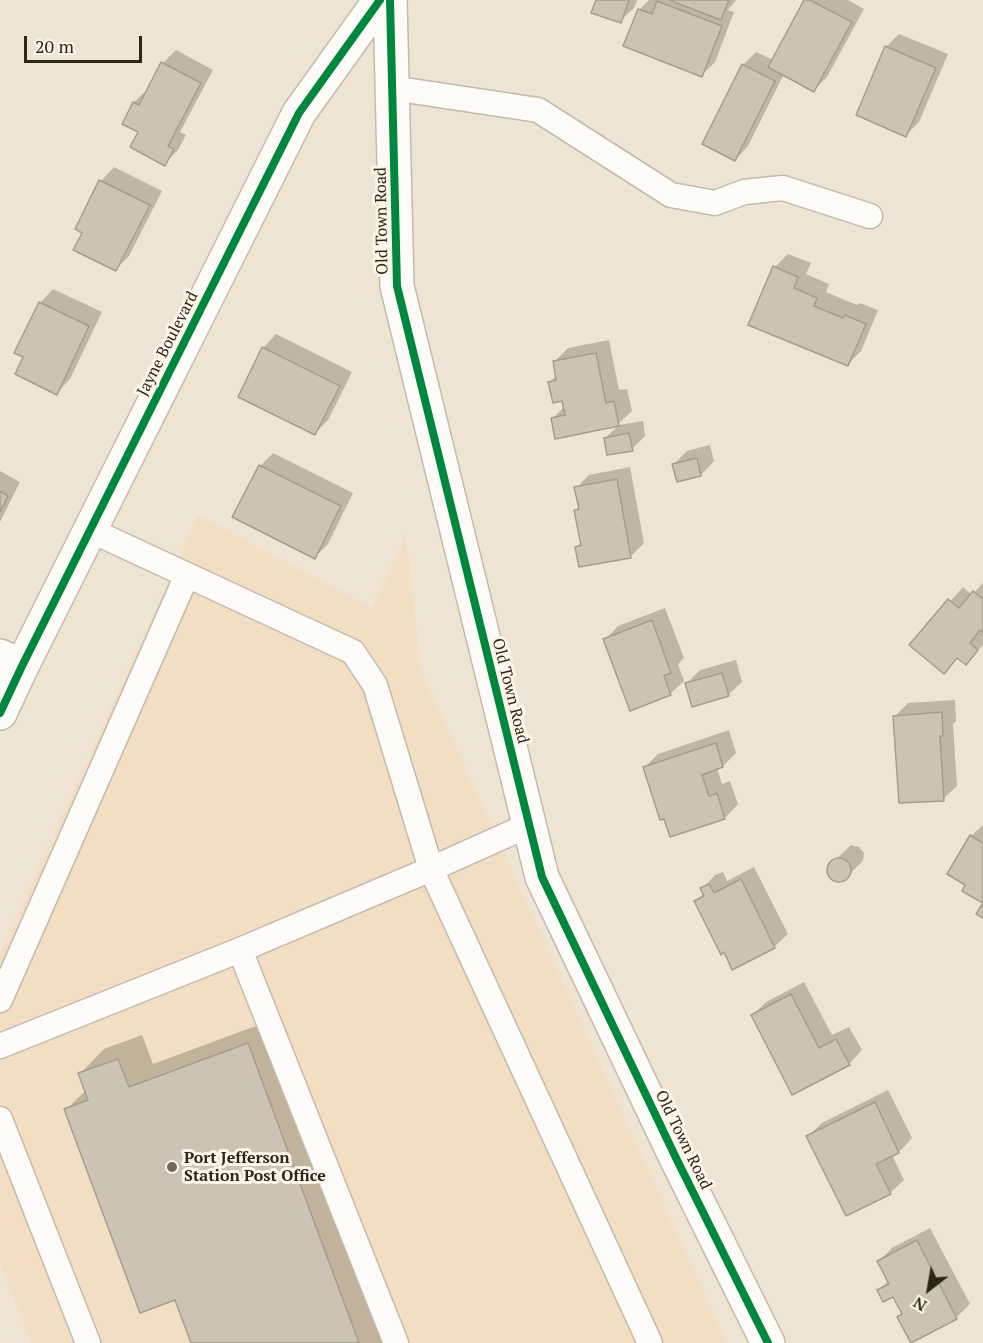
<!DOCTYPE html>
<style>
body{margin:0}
#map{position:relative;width:983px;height:1343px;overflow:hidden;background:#efe3d3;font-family:"PT Serif",serif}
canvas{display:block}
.north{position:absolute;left:899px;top:1259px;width:60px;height:60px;-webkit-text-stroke:4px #fdf5e8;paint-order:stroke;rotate:211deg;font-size:16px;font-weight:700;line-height:24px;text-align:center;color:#2d2519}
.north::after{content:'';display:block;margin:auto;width:21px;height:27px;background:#2d2519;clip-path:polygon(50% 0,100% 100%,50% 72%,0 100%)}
.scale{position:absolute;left:24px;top:36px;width:118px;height:27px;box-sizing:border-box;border:3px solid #2d2519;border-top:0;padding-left:8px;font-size:18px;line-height:21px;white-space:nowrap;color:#2d2519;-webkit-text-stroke:4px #fdf5e8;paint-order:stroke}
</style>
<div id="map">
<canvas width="983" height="1343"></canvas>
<div class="north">N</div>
<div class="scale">20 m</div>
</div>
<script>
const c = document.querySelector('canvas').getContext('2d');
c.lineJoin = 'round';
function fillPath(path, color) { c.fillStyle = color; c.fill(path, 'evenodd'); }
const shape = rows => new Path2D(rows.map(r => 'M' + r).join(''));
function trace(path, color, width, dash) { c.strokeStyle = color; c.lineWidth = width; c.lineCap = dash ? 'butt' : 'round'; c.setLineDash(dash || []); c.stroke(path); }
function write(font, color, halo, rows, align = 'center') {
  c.font = font + ' "PT Serif",serif'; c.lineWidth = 6; c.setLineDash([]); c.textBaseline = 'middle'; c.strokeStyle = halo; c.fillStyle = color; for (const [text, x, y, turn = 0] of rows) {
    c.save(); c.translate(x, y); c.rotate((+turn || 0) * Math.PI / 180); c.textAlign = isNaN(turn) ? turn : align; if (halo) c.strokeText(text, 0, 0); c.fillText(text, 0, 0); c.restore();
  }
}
const built = shape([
 [198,515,372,608,406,535,421,670,727,1343,31,1343,0,1263,0,954]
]);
const shadow = shape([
 [597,0,637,0,634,8,620,21],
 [649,0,736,0,728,10,734,12,715,62,702,75,639,10],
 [806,0,848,0,864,9,827,77,814,90,784,74,748,146,735,160,743,65,756,52,773,60],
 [899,34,948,54,919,122,906,135,886,47],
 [176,50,213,70,180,132,186,135,178,150,164,164,140,132,124,123,134,102,148,89,163,63],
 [114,167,162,191,129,256,116,269,84,232,77,229,101,181],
 [788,254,811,263,806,274,829,284,826,292,857,305,860,303,878,310,861,351,848,364,775,267],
 [53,289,102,312,70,379,57,393,25,356,40,303],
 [276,334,352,372,328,420,315,433,263,348],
 [609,340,619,390,627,389,632,411,618,424,552,419,565,406,563,399,550,382,557,375,554,362,568,348],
 [643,421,645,436,632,449,605,438,619,425],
 [710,445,714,461,701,475,674,464,687,451],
 [273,453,353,493,328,544,315,557,260,466],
 [630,467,644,543,631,556,576,547,582,542,576,511,580,507,576,488,589,475],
 [0,471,20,482,0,522],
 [983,583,983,645,966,663,958,657,943,672,911,645,963,587,972,595],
 [665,608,684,658,678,664,684,681,670,694,605,640,618,626],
 [736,660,742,682,728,695,687,683,700,670],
 [955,700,956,721,953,724,957,786,943,799,895,716,908,703],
 [729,730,736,753,723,766,717,768,722,784,730,781,738,804,725,818,671,836,645,767,658,754],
 [983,825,983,902,967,885,971,836],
 [851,845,859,847,864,853,863,861,842,881,833,880,829,873,830,865],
 [754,867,788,934,774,947,696,901,704,893,702,889,715,875,723,872,727,881],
 [804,982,832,1035,849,1027,862,1050,849,1064,753,1015,766,1002],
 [272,1020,392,1343,193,1343,176,1298,66,1110,86,1090,80,1074,104,1049,142,1035,153,1064],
 [888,1090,912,1138,899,1152,892,1155,904,1180,890,1193,808,1136,822,1123],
 [930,1228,970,1304,956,1318,911,1341,903,1313,894,1295,879,1290,889,1280,879,1261,892,1248]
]);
const building = shape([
 [596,0,629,0,621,23,591,13,596,0],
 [669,0,729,0,721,20,669,0],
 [804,0,810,0,852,22,814,92,768,67,804,0],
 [657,1,722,26,702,77,623,46,638,9,652,14,657,1],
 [885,46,936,68,906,137,856,115,885,46],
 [161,62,201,83,168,146,174,149,165,166,130,147,138,132,122,124,133,102,139,105,161,62],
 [742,64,775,81,735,161,702,144,742,64],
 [99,180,150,205,116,271,73,250,82,233,75,229,99,180],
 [773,266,798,277,794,288,817,298,814,306,843,318,845,315,866,324,848,366,748,325,773,266],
 [39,302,89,326,57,395,15,374,23,357,14,353,39,302],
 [262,347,340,386,315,435,238,397,262,347],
 [596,353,606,403,614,401,619,426,555,439,551,418,565,415,562,401,553,403,548,382,556,380,553,361,596,353],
 [629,433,633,451,607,455,604,438,629,433],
 [697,458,701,476,677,482,672,464,697,458],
 [259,465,341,506,315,559,232,517,259,465],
 [617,479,631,558,579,567,575,547,581,545,574,510,579,509,574,487,617,479],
 [0,491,8,496,0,512,0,491],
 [973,591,983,599,983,633,980,630,970,643,978,650,966,665,957,658,944,674,909,645,948,599,959,608,973,591],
 [652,620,671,673,664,676,671,695,630,711,603,639,652,620],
 [722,673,729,696,692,707,685,683,722,673],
 [942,712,943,736,940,736,944,801,899,803,893,716,942,712],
 [716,743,723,767,702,775,709,796,717,793,725,819,670,837,664,819,660,820,643,767,716,743],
 [970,835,983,843,983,918,976,914,983,903,962,891,965,885,947,874,970,835],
 '827 870a12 12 0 1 1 24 0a12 12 0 1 1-24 0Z',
 [741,879,775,948,732,970,724,952,721,955,694,901,704,896,700,888,709,884,714,893,741,879],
 [791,994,819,1048,836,1039,850,1065,792,1095,751,1015,791,994],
 [248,1043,359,1343,191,1343,175,1300,140,1313,64,1109,88,1100,78,1073,118,1059,129,1087,248,1043],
 [875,1102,899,1153,876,1164,891,1194,846,1216,806,1136,875,1102],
 [917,1240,957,1319,911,1343,897,1317,902,1314,893,1297,883,1302,877,1290,889,1284,877,1261,917,1240]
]);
const lane = shape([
 [392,88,538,110,671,195,715,203,744,192,783,188,870,216],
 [90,530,353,652,375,685,431,869,650,1343],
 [240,950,396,1343],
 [0,1000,187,575],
 [0,1046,240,950,431,869,529,825],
 [0,1119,88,1343]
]);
const street = shape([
 [0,656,22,666]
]);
const secondary = shape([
 [390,0,397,286,542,877,677,1160,768,1343],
 [0,713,22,666,299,113,380,0]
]);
const cycleway = shape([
 [390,0,397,286,542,877,677,1160,768,1343],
 [0,713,22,666,299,113,380,0]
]);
const markers = [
 [172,1167,6,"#71685a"]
];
const streetNames = [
 ["Old Town Road",382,221,-91],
 ["Jayne Boulevard",168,344,-63],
 ["Old Town Road",510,691,76],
 ["Old Town Road",683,1140,64]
];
const poiNames = [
 ["Port Jefferson",184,1158],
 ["Station Post Office",184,1176]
];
fillPath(built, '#f2dfc3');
fillPath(shadow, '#0003');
fillPath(building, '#ccc3b5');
trace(building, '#a69d90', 1.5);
trace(lane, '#c3baad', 27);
trace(street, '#c3baad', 36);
trace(secondary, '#c3baad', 36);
trace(lane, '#fdfbf8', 24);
trace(street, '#fdfbf8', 33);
trace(secondary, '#fdfbf8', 33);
trace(cycleway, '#00873e', 8);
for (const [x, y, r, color] of markers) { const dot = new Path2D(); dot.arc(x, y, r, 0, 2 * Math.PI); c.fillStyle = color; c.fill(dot); trace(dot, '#fdf5e8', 2); }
write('16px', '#2d2519', '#fdf5e8', streetNames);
write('bold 16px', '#2d2519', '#fdf5e8', poiNames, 'left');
</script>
